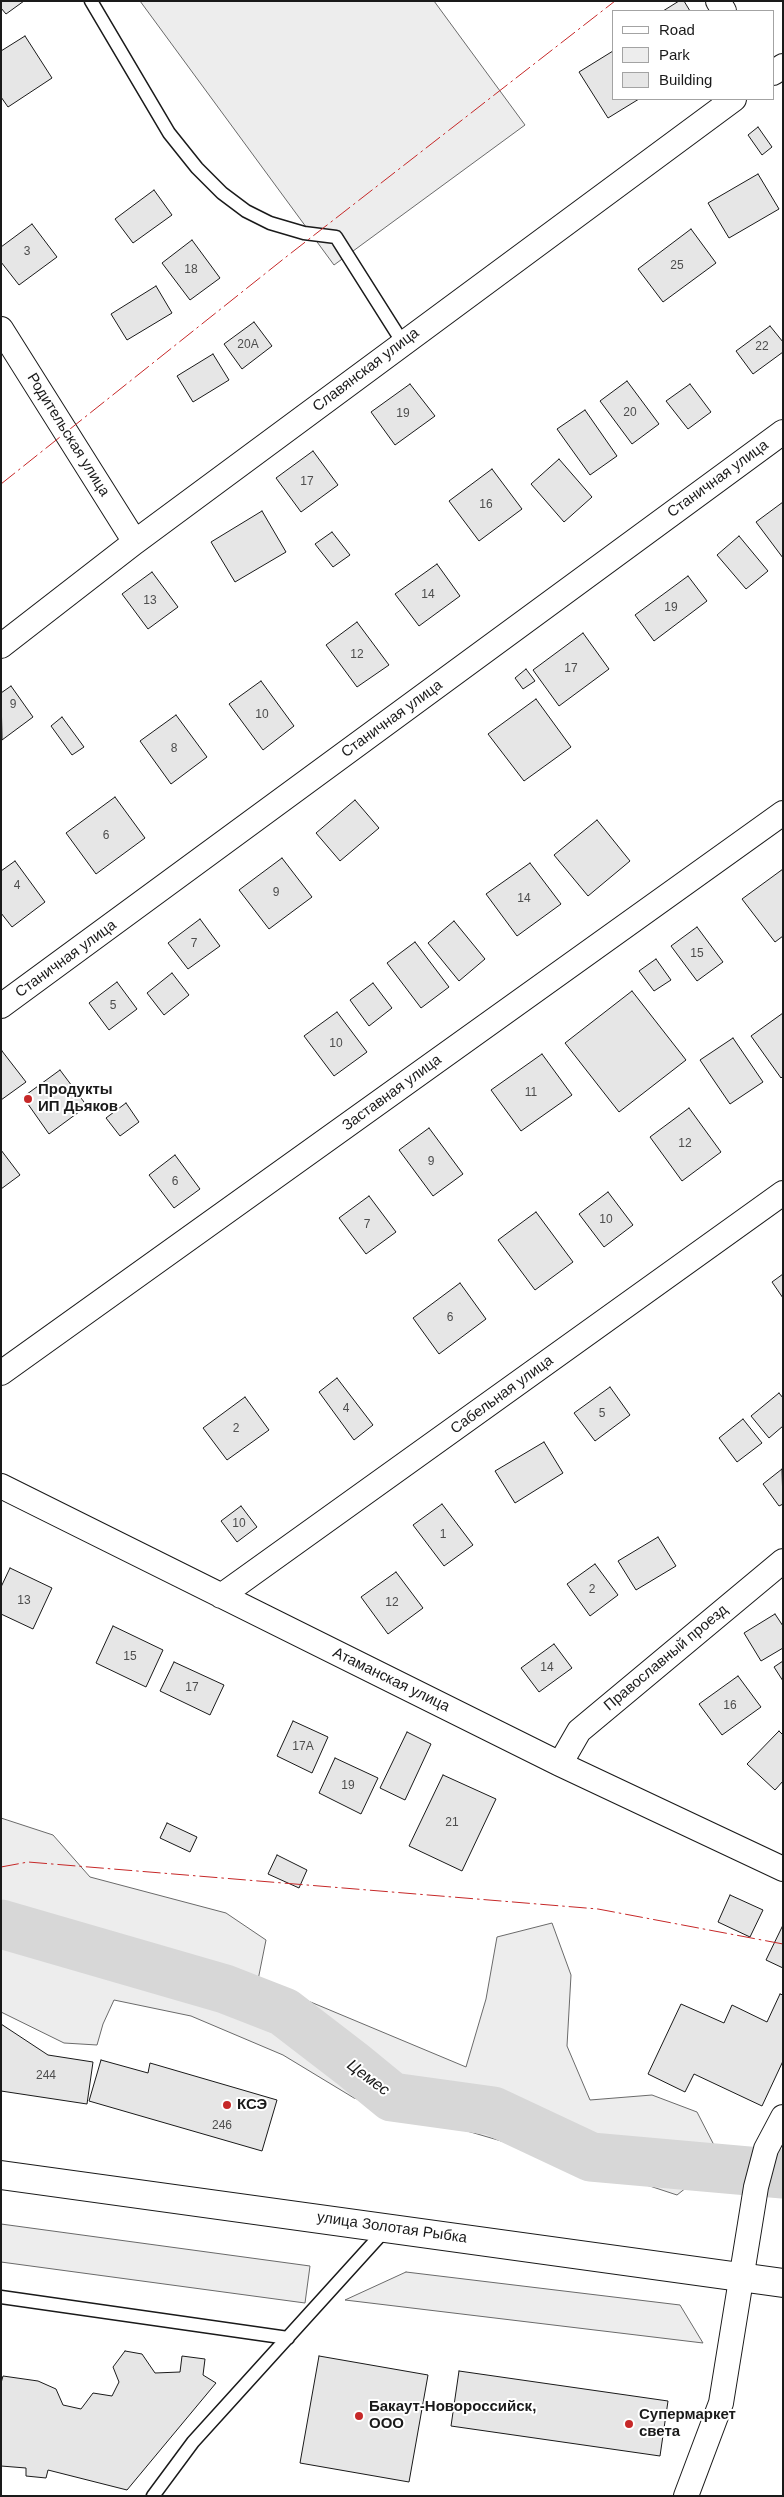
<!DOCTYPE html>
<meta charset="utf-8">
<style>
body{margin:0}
#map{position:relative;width:784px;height:2497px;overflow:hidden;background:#fff;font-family:Arial,sans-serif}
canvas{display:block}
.frame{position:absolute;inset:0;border:2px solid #1a1a1a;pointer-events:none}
.legend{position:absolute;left:612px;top:10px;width:162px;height:90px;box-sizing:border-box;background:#fff;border:1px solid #a3a3a3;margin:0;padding:6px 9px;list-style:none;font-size:15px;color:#1a1a1a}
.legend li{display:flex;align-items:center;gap:10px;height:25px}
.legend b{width:25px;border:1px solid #a3a3a3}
</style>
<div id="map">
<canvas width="784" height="2497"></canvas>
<div class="frame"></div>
<ul class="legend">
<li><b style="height:6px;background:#fff"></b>Road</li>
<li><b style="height:14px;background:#ededed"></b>Park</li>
<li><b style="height:14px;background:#e6e6e6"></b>Building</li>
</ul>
</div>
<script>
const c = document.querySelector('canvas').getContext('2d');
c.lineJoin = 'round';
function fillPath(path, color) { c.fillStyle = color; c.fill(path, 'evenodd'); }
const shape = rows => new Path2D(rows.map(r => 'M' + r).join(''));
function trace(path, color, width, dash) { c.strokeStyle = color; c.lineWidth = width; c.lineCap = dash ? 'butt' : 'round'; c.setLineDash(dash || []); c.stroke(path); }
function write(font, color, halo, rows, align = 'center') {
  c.font = font + ' Arial,sans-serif'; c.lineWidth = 4; c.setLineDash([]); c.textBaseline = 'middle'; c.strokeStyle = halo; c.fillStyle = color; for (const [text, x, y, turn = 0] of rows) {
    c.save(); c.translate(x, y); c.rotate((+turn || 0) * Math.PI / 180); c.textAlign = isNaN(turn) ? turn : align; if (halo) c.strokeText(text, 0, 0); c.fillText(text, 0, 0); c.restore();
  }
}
const green = shape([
 [140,1,434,1,525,125,334,265,140,1],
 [1,1818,53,1835,90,1877,226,1913,266,1940,258,1980,466,2067,486,1999,497,1937,552,1923,571,1975,567,2046,590,2100,652,2095,697,2112,716,2149,701,2176,677,2195,604,2171,354,2098,283,2055,191,2016,114,2000,103,2024,97,2045,64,2043,1,2012,1,1818],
 [1,2224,310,2266,305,2303,1,2262,1,2224],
 [406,2272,680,2305,703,2343,345,2300,406,2272]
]);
const river = shape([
 [1,1924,225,1989,284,2012,353,2065,392,2097,493,2111,591,2157,783,2174]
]);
const building = shape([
 [1,1,24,1,6,14,1,8,1,1],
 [679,1,684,1,690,11,663,11,679,1],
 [25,36,52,78,8,107,1,97,1,51,25,36],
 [613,51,613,99,639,99,608,118,579,72,613,51],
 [758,127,772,147,762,155,748,135,758,127],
 [758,174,779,209,729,238,708,203,758,174],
 [154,190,172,215,133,243,115,219,154,190],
 [32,224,57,257,19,285,1,262,1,247,32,224],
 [691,229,716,263,663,302,638,269,691,229],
 [192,240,220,278,190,300,162,263,192,240],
 [156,286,172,313,127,340,111,314,156,286],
 [254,322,272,346,242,369,224,344,254,322],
 [770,326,783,342,783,352,753,374,736,351,770,326],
 [213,354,229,380,193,402,177,376,213,354],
 [627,381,659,424,632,444,600,401,627,381],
 [410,384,435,416,395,445,371,412,410,384],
 [690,384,711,412,688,429,666,401,690,384],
 [585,410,617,456,590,475,557,429,585,410],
 [313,451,338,485,301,512,276,478,313,451],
 [559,459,592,497,564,522,531,484,559,459],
 [492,469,522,509,479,541,449,501,492,469],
 [783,502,783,558,756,522,783,502],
 [262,511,286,552,235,582,211,542,262,511],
 [332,532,350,555,333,567,315,544,332,532],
 [739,536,768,571,746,589,717,555,739,536],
 [437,564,460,596,419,626,395,594,437,564],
 [152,572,178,607,148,629,122,594,152,572],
 [688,576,707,601,654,641,635,615,688,576],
 [357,622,389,665,357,687,326,645,357,622],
 [583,633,609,669,559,706,533,670,583,633],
 [526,669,535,681,523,689,515,678,526,669],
 [261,681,294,726,263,750,229,704,261,681],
 [11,686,33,717,2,740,1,693,11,686],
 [536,699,571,747,524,781,488,734,536,699],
 [176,715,207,757,171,784,140,741,176,715],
 [62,717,84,747,72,755,51,726,62,717],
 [115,797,145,838,96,874,66,833,115,797],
 [355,800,379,828,340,861,316,833,355,800],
 [597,820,630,861,588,896,554,855,597,820],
 [282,858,312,897,269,929,239,890,282,858],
 [15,861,45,902,12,927,1,913,1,871,15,861],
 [530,863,561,904,517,936,486,894,530,863],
 [783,869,783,936,775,942,742,899,783,869],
 [200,919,220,946,188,969,168,943,200,919],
 [454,921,485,959,459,981,428,943,454,921],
 [697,927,723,962,697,981,671,946,697,927],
 [415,942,449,987,421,1008,387,963,415,942],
 [656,959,671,980,654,991,639,971,656,959],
 [172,973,189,995,164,1015,147,993,172,973],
 [117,982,137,1009,109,1030,89,1003,117,982],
 [373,983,392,1008,369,1026,350,1000,373,983],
 [632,991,686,1060,619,1112,565,1043,632,991],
 [337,1012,367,1052,334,1076,304,1036,337,1012],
 [783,1013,783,1076,781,1078,751,1036,783,1013],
 [733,1038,763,1082,730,1104,700,1060,733,1038],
 [2,1051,26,1082,1,1100,1,1052,2,1051],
 [542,1054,572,1095,521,1131,491,1090,542,1054],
 [60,1070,87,1106,49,1134,23,1097,60,1070],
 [126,1103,139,1122,120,1136,106,1118,126,1103],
 [689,1108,721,1152,682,1181,650,1137,689,1108],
 [429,1128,463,1174,433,1196,399,1150,429,1128],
 [1,1150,20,1175,1,1189,1,1150],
 [175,1155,200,1189,174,1208,149,1175,175,1155],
 [608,1192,633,1225,604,1247,579,1214,608,1192],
 [369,1196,396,1232,366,1254,339,1218,369,1196],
 [536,1212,573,1262,535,1290,498,1240,536,1212],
 [783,1274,783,1298,772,1282,783,1274],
 [460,1283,486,1319,439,1354,413,1318,460,1283],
 [337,1378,373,1425,354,1440,319,1392,337,1378],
 [610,1387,630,1415,595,1441,574,1413,610,1387],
 [779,1393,783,1398,783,1426,769,1438,751,1416,779,1393],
 [245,1397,269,1430,227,1460,203,1428,245,1397],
 [743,1419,762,1443,737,1462,719,1438,743,1419],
 [544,1442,563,1473,515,1503,495,1471,544,1442],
 [782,1469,783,1504,779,1506,763,1484,782,1469],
 [442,1504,473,1545,444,1566,413,1525,442,1504],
 [241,1506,257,1527,237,1542,221,1521,241,1506],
 [658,1537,676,1566,636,1590,618,1561,658,1537],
 [595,1564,618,1595,590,1616,567,1584,595,1564],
 [10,1568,52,1588,33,1629,1,1614,1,1587,10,1568],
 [396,1572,423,1608,388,1634,361,1597,396,1572],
 [775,1614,783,1626,783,1648,761,1661,744,1633,775,1614],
 [113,1626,163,1650,146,1687,96,1663,113,1626],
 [554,1644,572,1668,539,1692,521,1668,554,1644],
 [783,1661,783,1681,774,1667,783,1661],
 [174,1662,224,1685,210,1715,160,1691,174,1662],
 [738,1676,761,1707,722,1735,699,1704,738,1676],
 [293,1721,328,1737,312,1773,277,1756,293,1721],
 [779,1731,783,1735,783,1781,775,1790,747,1764,779,1731],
 [407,1732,431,1744,405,1800,380,1788,407,1732],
 [335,1758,378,1778,361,1814,319,1793,335,1758],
 [443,1775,496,1799,462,1871,409,1846,443,1775],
 [167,1823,197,1837,190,1852,160,1838,167,1823],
 [277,1855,307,1870,299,1888,268,1874,277,1855],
 [730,1895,763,1910,750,1937,718,1922,730,1895],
 [783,1925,783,1968,766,1960,783,1925],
 [780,1994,783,1995,783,2061,762,2106,694,2074,685,2092,648,2074,681,2004,724,2023,732,2005,767,2022,780,1994],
 [1,2024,48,2055,93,2062,87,2104,1,2091,1,2024],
 [101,2060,148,2073,150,2063,277,2100,262,2151,89,2101,101,2060],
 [125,2351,142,2354,155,2373,180,2372,182,2356,205,2359,203,2375,216,2383,127,2490,48,2470,46,2478,26,2476,26,2468,1,2466,1,2383,3,2376,38,2381,56,2389,63,2405,81,2409,93,2393,112,2396,119,2382,113,2367,125,2351],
 [319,2356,428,2375,409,2482,300,2463,319,2356],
 [459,2371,668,2401,660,2456,451,2426,459,2371]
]);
const service = shape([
 [91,1,169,133,197,168,222,193,246,211,270,223,304,233,336,237,403,343],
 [1,2297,288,2338],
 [153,2496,193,2442,387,2228]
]);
const minor = shape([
 [718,1,724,11],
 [773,73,783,66],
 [1,329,135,542],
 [1,646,135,542,734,99],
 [1,1006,783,432],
 [1,1373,783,813],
 [1,1486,560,1764,783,1869],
 [221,1596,783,1193],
 [560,1764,579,1731,783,1561],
 [686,2496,721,2403,756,2187,766,2149,783,2117]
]);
const trunk = shape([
 [1,2175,783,2283]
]);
const power = shape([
 [1,484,286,257,615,1],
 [1,1867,28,1862,598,1909,783,1944]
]);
const markers = [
 [28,1099,5,"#c62828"],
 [227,2105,5,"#c62828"],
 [359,2416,5,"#c62828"],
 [629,2424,5,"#c62828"]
];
const numberNames = [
 ["3",27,252],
 ["25",677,266],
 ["18",191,270],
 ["20А",248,345],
 ["22",762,347],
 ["20",630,413],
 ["19",403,414],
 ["17",307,482],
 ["16",486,505],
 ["14",428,595],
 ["13",150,601],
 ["19",671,608],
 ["12",357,655],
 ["17",571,669],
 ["9",13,705],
 ["10",262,715],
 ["8",174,749],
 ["6",106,836],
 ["4",17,886],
 ["9",276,893],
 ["14",524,899],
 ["7",194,944],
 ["15",697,954],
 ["5",113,1006],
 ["10",336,1044],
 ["11",531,1093],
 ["12",685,1144],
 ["9",431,1162],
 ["6",175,1182],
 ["10",606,1220],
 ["7",367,1225],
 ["6",450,1318],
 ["4",346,1409],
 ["5",602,1414],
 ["2",236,1429],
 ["10",239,1524],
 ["1",443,1535],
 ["2",592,1590],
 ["13",24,1601],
 ["12",392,1603],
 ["15",130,1657],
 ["14",547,1668],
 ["17",192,1688],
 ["16",730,1706],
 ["17А",303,1747],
 ["19",348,1786],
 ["21",452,1823],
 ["244",46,2076],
 ["246",222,2126]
];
const streetNames = [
 ["Славянская улица",366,370,-37],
 ["Родительская улица",68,435,58],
 ["Станичная улица",718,479,-36],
 ["Станичная улица",392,719,-36],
 ["Станичная улица",66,959,-36],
 ["Заставная улица",392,1093,-36],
 ["Сабельная улица",502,1395,-36],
 ["Православный проезд",666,1658,-40],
 ["Атаманская улица",391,1680,26],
 ["улица Золотая Рыбка",392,2228,8]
];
const poiNames = [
 ["Продукты",38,1090],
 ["ИП Дьяков",38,1107],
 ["КСЭ",237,2105],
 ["Бакаут-Новороссийск,",369,2407],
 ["ООО",369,2424],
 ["Супермаркет",639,2415],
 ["света",639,2432]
];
const waterNames = [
 ["Цемес",368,2078,37]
];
fillPath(green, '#ededed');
trace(green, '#6a6a6a', 1);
trace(river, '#d7d7d7', 49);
fillPath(building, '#e6e6e6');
trace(building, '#1a1a1a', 1);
trace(service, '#1a1a1a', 15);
trace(minor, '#1a1a1a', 26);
trace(trunk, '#1a1a1a', 30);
trace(service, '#fff', 12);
trace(minor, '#fff', 24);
trace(trunk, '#fff', 28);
trace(power, '#c62828', 1, [18, 4, 2.5, 4]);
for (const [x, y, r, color] of markers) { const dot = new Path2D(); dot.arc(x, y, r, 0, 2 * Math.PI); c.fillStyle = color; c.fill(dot); trace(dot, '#fff', 2); }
write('12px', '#4d4d4d', null, numberNames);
write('15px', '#1a1a1a', '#fff', streetNames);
write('bold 15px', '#1a1a1a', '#fff', poiNames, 'left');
write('italic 16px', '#1a1a1a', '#fff', waterNames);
</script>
